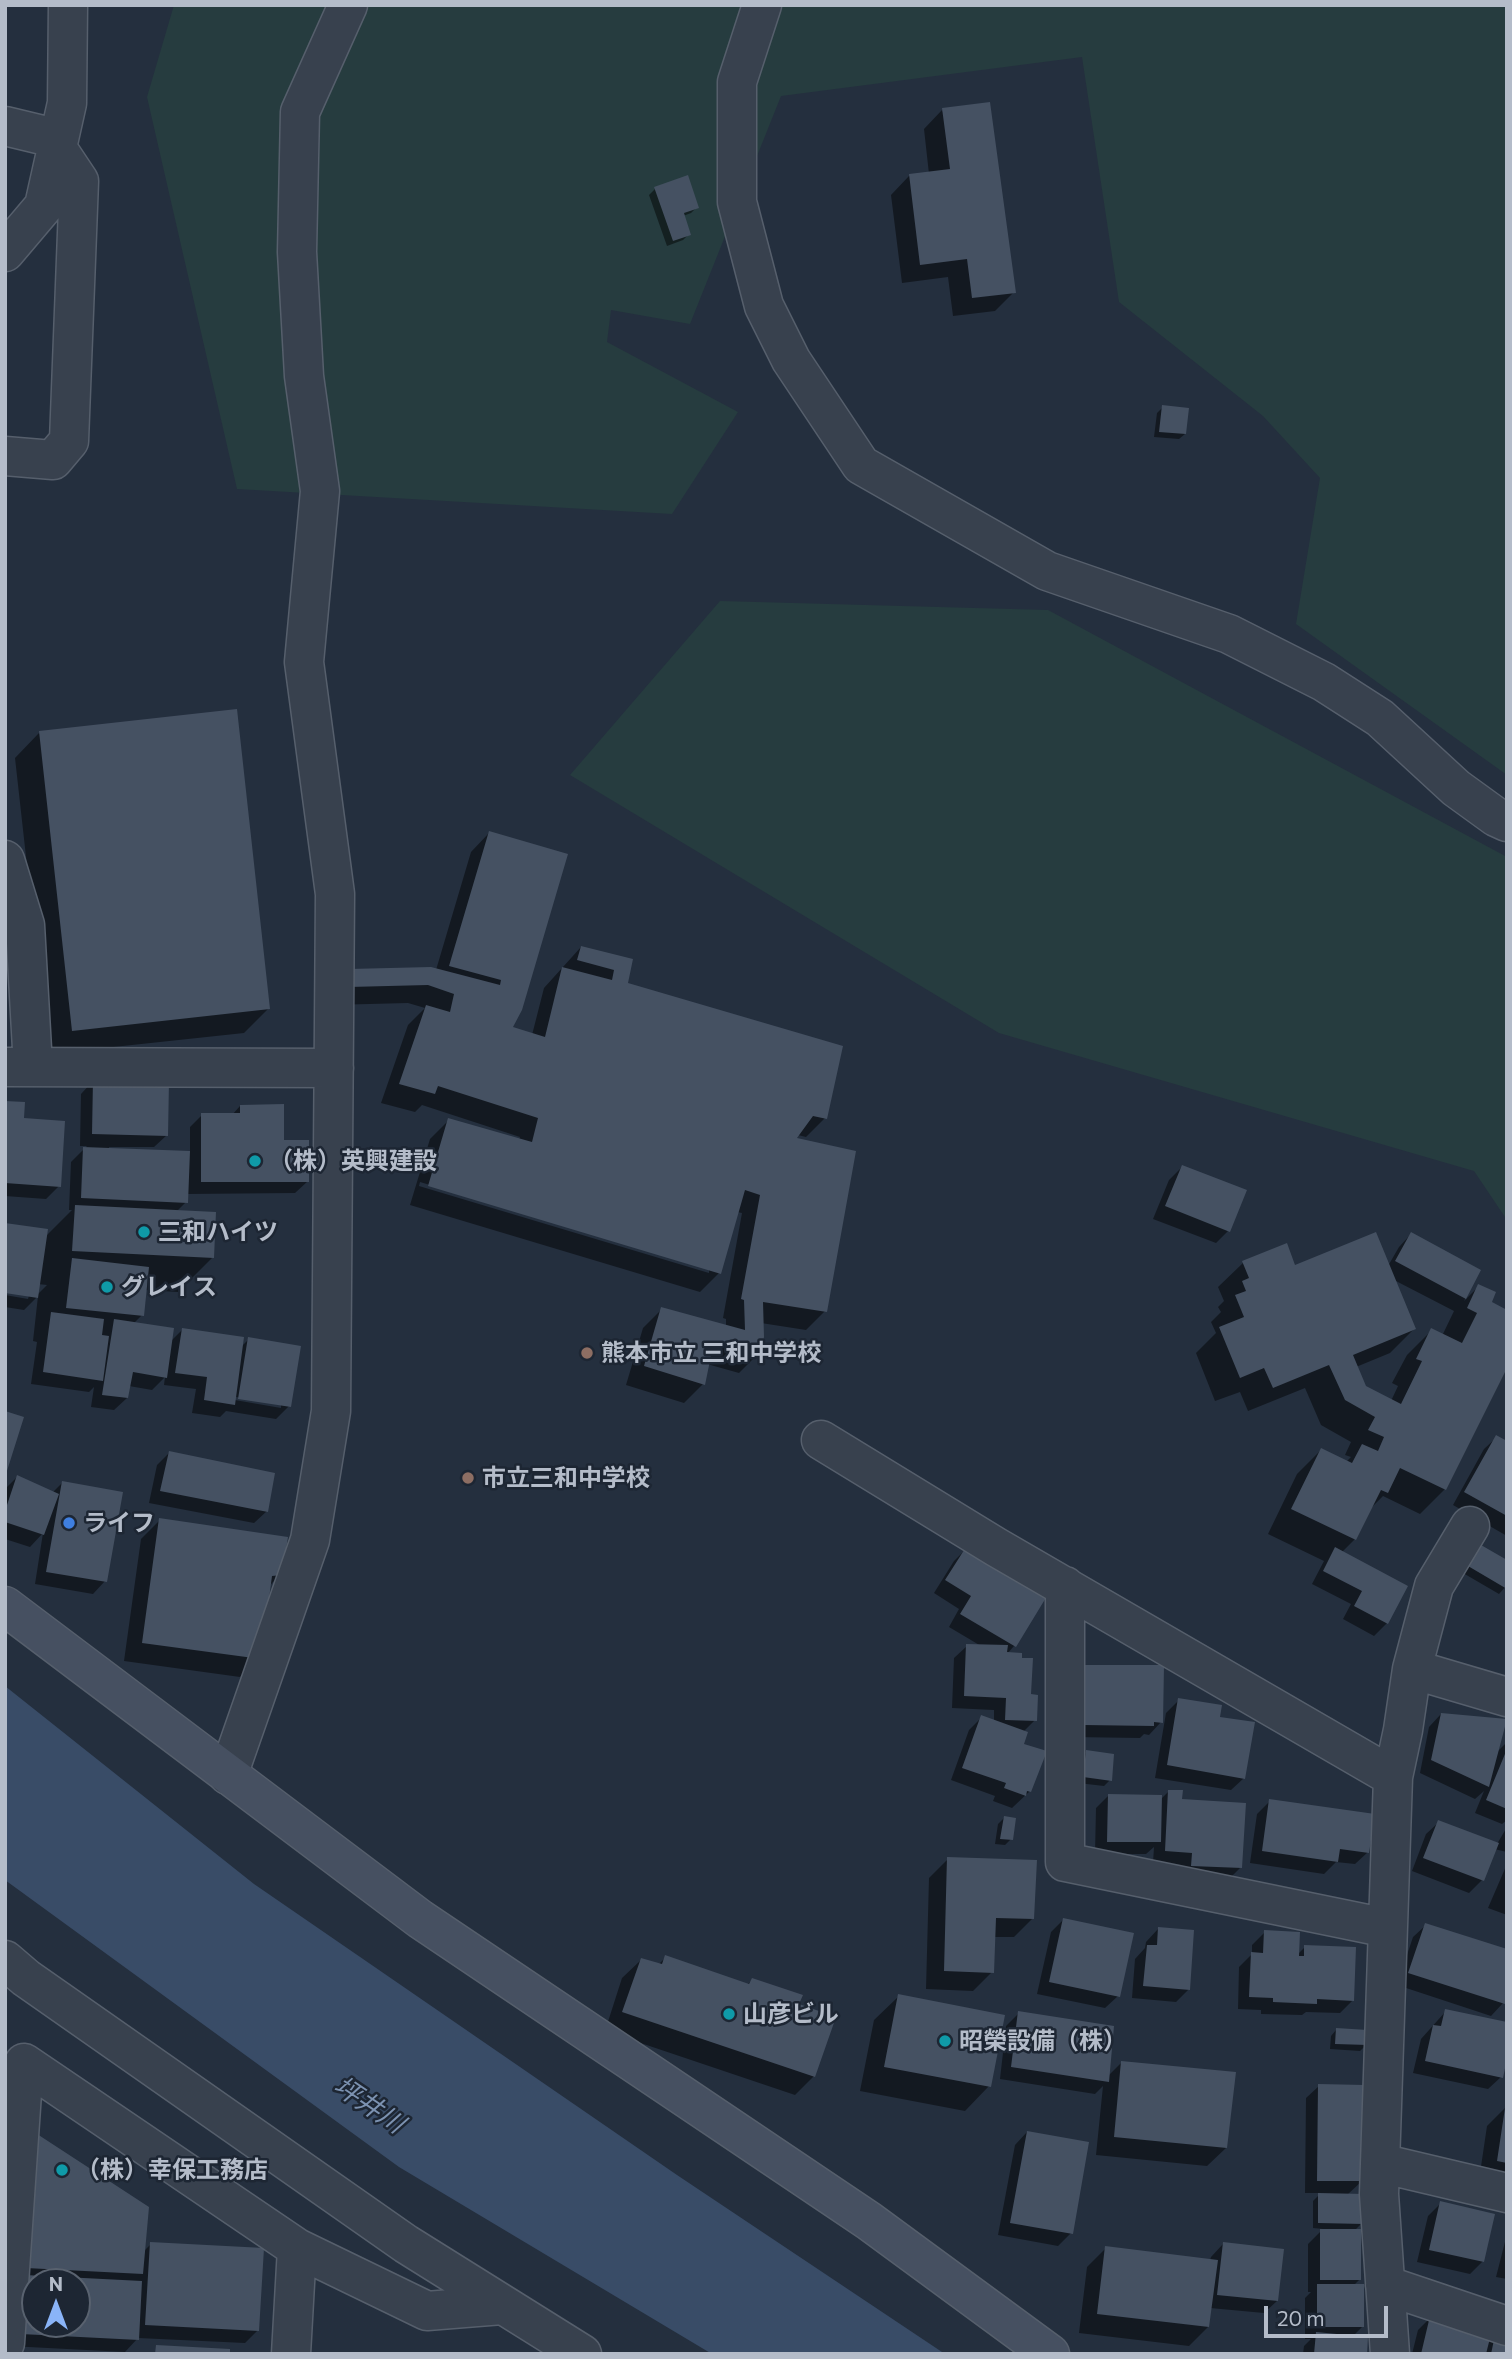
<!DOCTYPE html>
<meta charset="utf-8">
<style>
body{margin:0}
#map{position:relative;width:1512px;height:2359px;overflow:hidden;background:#242f3e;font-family:Commissioner,sans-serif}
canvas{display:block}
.frame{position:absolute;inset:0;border:7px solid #b4bcc9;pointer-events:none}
.north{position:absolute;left:21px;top:2268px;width:70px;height:70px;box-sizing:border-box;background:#1d2633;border:2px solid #59626f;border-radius:50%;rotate:0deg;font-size:19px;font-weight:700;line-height:28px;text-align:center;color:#b4bcc9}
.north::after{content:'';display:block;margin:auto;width:24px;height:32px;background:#8ab4f8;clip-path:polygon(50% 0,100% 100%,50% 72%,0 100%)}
.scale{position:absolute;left:1264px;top:2306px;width:124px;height:32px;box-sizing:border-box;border:4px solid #b4bcc9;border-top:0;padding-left:9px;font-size:21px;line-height:24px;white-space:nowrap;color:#b4bcc9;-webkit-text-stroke:5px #1d2633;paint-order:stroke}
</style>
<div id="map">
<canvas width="1512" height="2359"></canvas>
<div class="frame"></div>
<div class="north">N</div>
<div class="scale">20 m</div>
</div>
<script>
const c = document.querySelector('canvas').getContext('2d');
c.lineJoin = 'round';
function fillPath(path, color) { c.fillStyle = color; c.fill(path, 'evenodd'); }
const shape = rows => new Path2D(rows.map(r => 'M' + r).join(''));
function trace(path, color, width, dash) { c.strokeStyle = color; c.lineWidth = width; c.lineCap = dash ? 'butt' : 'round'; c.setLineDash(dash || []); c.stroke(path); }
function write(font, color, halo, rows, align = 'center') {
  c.font = font + ' Commissioner,"Noto Sans JP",sans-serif'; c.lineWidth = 5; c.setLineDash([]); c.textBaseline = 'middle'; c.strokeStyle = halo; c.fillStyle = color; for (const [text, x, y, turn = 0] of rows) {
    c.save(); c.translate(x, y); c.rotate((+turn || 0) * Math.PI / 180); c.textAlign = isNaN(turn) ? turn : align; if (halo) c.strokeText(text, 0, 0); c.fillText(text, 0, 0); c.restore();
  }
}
const green = shape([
 [174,5,1507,5,1507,775,1296,624,1320,478,1263,416,1119,302,1082,57,781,96,690,324,611,310,607,342,738,412,672,514,237,489,147,97],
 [720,601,1048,610,1507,857,1507,1220,1474,1171,999,1033,570,775]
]);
const water = shape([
 [5,1686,254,1884,677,2175,945,2354,712,2354,399,2167,5,1880]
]);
const shadow = shape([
 [942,110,1014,292,995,311,953,316,948,277,902,283,891,195,909,176,929,174,924,129],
 [687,177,697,207,691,213,683,216,689,234,683,240,667,246,649,195,655,189],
 [1163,407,1185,434,1179,439,1154,437,1157,413],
 [39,733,269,1008,244,1033,48,1054,15,758],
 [489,833,511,1028,532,1035,544,988,581,947,631,960,625,984,825,1118,806,1137,798,1135,794,1139,825,1311,806,1330,761,1323,758,1354,739,1373,707,1364,703,1384,684,1403,626,1385,643,1328,662,1309,726,1327,726,1319,723,1318,742,1213,737,1212,719,1273,700,1292,410,1205,430,1139,449,1120,519,1140,520,1137,422,1105,415,1112,381,1103,408,1025,425,1008,408,1003,331,1005,331,989,436,970,471,852],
 [420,1182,709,1269,709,1273,419,1186],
 [93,1081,167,1135,154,1147,109,1147,109,1150,190,1153,190,1127,202,1115,232,1115,240,1106,283,1142,308,1181,295,1193,187,1194,186,1202,176,1212,212,1258,178,1292,145,1290,142,1315,133,1324,170,1342,182,1330,241,1347,249,1339,289,1406,276,1419,226,1411,220,1417,192,1413,196,1389,164,1385,165,1377,152,1390,129,1386,127,1398,114,1410,91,1407,94,1387,89,1392,31,1384,37,1342,33,1341,38,1296,24,1310,5,1307,5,1295,28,1299,45,1237,72,1210,69,1210,71,1162,87,1146,80,1146,81,1094],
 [38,1284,47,1285,37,1295],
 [230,1396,281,1404,281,1408,229,1399],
 [5,1102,22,1120,59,1186,46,1199,5,1196],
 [1182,1167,1228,1231,1216,1243,1153,1219,1169,1180],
 [1411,1234,1479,1271,1464,1301,1479,1286,1494,1293,1445,1489,1420,1514,1383,1496,1370,1509,1355,1539,1341,1553,1387,1623,1374,1636,1343,1619,1351,1604,1312,1584,1324,1561,1268,1534,1297,1474,1321,1450,1346,1462,1351,1457,1345,1455,1351,1442,1321,1425,1305,1388,1248,1411,1240,1392,1215,1401,1196,1353,1216,1333,1211,1322,1221,1312,1218,1307,1224,1301,1218,1287,1243,1263,1294,1267,1388,1266,1399,1247],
 [1394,1280,1454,1311,1442,1336,1431,1331,1407,1355,1392,1383,1398,1386,1391,1401,1365,1387,1356,1367,1390,1353,1414,1329],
 [1497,1437,1507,1443,1507,1536,1453,1505,1484,1449],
 [170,1452,267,1511,254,1523,149,1503,157,1465],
 [17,1477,52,1493,62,1483,105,1581,93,1594,35,1584,43,1533,30,1547,5,1539,5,1489],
 [160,1520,280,1575,269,1586,259,1658,240,1677,124,1661,141,1539],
 [966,1549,1045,1597,1014,1646,1007,1654,1030,1696,1035,1720,1023,1732,1022,1745,1030,1791,1012,1808,993,1801,995,1796,951,1780,969,1730,982,1717,994,1722,994,1710,952,1708,954,1658,967,1646,981,1646,949,1627,959,1609,934,1593,954,1561],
 [1475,1553,1507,1585,1499,1594,1463,1573],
 [1086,1666,1161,1722,1149,1735,1144,1734,1140,1738,1072,1737,1074,1679],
 [1179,1700,1218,1718,1244,1778,1231,1790,1155,1778,1166,1713],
 [1441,1714,1497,1752,1507,1742,1507,1820,1502,1824,1475,1813,1484,1791,1475,1799,1420,1773,1429,1727],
 [1087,1752,1110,1780,1104,1786,1078,1783,1081,1758],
 [1169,1791,1180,1801,1240,1868,1228,1880,1179,1878,1180,1865,1153,1863,1154,1847,1146,1854,1095,1854,1096,1808,1109,1795,1160,1800],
 [1270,1801,1368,1852,1355,1864,1336,1862,1324,1874,1250,1863,1257,1814],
 [1004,1818,1011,1839,1005,1845,995,1844,998,1824],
 [1439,1822,1497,1844,1507,1827,1507,1852,1494,1849,1482,1880,1469,1893,1412,1871,1426,1834],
 [948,1859,1033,1918,1014,1937,993,1937,992,1972,973,1991,926,1989,929,1878],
 [1507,1864,1507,1915,1488,1908],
 [1063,1920,1118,1996,1105,2008,1037,1994,1051,1932],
 [1426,1925,1507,1951,1507,1993,1503,2003,1491,2016,1397,1985,1413,1937],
 [1158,1929,1189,1989,1176,2002,1132,1998,1135,1959,1145,1948,1146,1942],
 [1265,1932,1297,1955,1305,1947,1353,2000,1340,2013,1306,2012,1302,2015,1261,2014,1261,2010,1238,2009,1239,1967,1252,1954,1252,1945],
 [666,1957,747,1985,752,1980,797,2005,814,2076,795,2095,605,2031,622,1978,641,1960,658,1965],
 [899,1996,989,2086,965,2111,860,2091,874,2020],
 [1446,2011,1507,2024,1507,2070,1503,2069,1501,2077,1488,2089,1413,2073,1421,2039],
 [1019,2013,1108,2076,1122,2062,1226,2148,1207,2166,1096,2155,1103,2086,1095,2094,1000,2079,1006,2026],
 [1336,2030,1366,2045,1360,2051,1330,2049,1331,2036],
 [1319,2086,1362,2181,1347,2195,1362,2223,1355,2230,1360,2279,1353,2286,1362,2327,1352,2337,1365,2354,1303,2354,1304,2346,1311,2339,1305,2339,1305,2298,1311,2292,1308,2292,1308,2244,1323,2229,1313,2228,1313,2201,1321,2193,1305,2193,1306,2098],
 [1506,2107,1507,2184,1479,2180,1487,2126],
 [1027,2132,1071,2233,1058,2246,998,2235,1015,2145],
 [34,2134,143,2252,151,2244,258,2330,245,2343,138,2338,125,2352,9,2346],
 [35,2282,77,2282,77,2324,35,2324],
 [1441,2203,1483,2261,1470,2274,1417,2262,1428,2216],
 [1507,2234,1507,2279,1496,2277],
 [1223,2244,1277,2301,1264,2313,1210,2308,1208,2327,1189,2346,1079,2333,1087,2267,1106,2248,1210,2260,1211,2257],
 [1430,2318,1496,2331,1507,2354,1412,2354,1418,2330]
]);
const building = shape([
 [990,102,1016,293,972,298,967,259,920,265,909,174,950,169,942,108],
 [688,175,699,208,684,213,691,235,673,241,654,187],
 [1162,405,1189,408,1186,434,1159,432],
 [237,709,270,1009,72,1031,39,731],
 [489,831,568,854,522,1010,513,1027,545,1037,562,967,612,980,614,970,577,960,581,946,633,959,628,983,843,1046,827,1119,813,1116,797,1138,856,1151,827,1312,763,1302,764,1337,759,1355,714,1341,705,1385,644,1366,661,1307,745,1330,744,1300,741,1299,760,1195,745,1190,721,1274,428,1186,448,1118,532,1142,538,1118,438,1086,435,1094,399,1084,426,1005,450,1012,454,994,428,985,349,987,349,969,431,967,500,985,501,980,449,966],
 [93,1079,169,1081,168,1136,92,1134],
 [5,1101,25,1102,24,1118,65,1121,61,1187,5,1183],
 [284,1104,284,1140,309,1140,309,1182,201,1182,201,1113,240,1113,240,1105],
 [83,1147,190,1151,188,1203,81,1198],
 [1182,1165,1247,1190,1230,1232,1165,1206],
 [75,1205,216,1212,214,1258,72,1251],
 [5,1223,48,1229,38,1298,5,1293],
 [1376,1232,1416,1329,1353,1355,1366,1386,1401,1404,1422,1361,1416,1359,1431,1328,1462,1343,1477,1313,1467,1308,1478,1284,1496,1292,1492,1302,1507,1310,1507,1368,1446,1490,1400,1468,1388,1493,1381,1490,1356,1540,1291,1509,1321,1448,1352,1463,1362,1444,1378,1451,1384,1437,1368,1430,1375,1417,1345,1400,1329,1365,1273,1388,1264,1368,1240,1378,1219,1327,1244,1317,1235,1295,1246,1291,1242,1281,1249,1278,1242,1261,1287,1243,1295,1265],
 [1411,1232,1481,1270,1466,1299,1395,1261],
 [72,1258,149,1267,144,1316,66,1308],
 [51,1312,104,1319,102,1335,109,1336,103,1381,43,1372],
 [114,1319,174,1328,167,1378,133,1372,128,1398,102,1395],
 [182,1328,244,1337,235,1405,204,1400,207,1377,175,1373],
 [248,1337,301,1346,291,1407,238,1399],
 [5,1411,24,1417,6,1474,5,1474],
 [1496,1435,1507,1441,1507,1516,1464,1492],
 [169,1451,275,1473,268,1512,160,1491],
 [17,1475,59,1494,44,1535,5,1522,5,1511],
 [62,1481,123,1492,107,1582,46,1572],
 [159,1518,288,1537,282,1575,272,1576,261,1659,142,1643],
 [1481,1545,1507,1560,1507,1589,1468,1566],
 [966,1547,1047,1596,1016,1647,960,1614,971,1596,945,1580],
 [1335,1547,1408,1586,1388,1624,1354,1606,1362,1591,1323,1571],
 [966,1644,1008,1645,1007,1652,1022,1653,1022,1658,1033,1658,1031,1694,1038,1695,1037,1721,1005,1720,1006,1698,964,1696],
 [1085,1665,1164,1665,1163,1723,1154,1722,1154,1726,1084,1725,1076,1682,1085,1682],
 [1178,1698,1222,1705,1220,1717,1255,1722,1245,1779,1167,1765],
 [1441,1713,1507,1719,1489,1787,1431,1760],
 [981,1715,1028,1732,1024,1744,1047,1751,1031,1792,1027,1791,1026,1796,1004,1788,1006,1783,962,1768],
 [1507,1749,1507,1809,1486,1800],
 [1086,1750,1114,1754,1112,1781,1083,1777],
 [1168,1790,1183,1790,1182,1799,1246,1803,1242,1868,1191,1866,1192,1853,1165,1851],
 [1108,1794,1162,1795,1161,1842,1107,1842],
 [1269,1799,1375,1814,1369,1853,1340,1849,1338,1862,1262,1851],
 [1004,1816,1016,1818,1013,1840,1000,1839],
 [1438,1820,1499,1843,1484,1881,1423,1858],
 [947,1857,1037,1860,1034,1919,996,1918,994,1973,944,1971],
 [1063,1918,1134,1933,1120,1997,1049,1982],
 [1425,1923,1507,1949,1505,2004,1408,1973],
 [1158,1927,1194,1930,1190,1990,1143,1986,1147,1945,1157,1945],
 [1264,1930,1300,1932,1299,1956,1304,1956,1304,1945,1356,1947,1354,2001,1317,1999,1317,2004,1273,2002,1273,1998,1249,1997,1251,1952,1263,1953],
 [665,1955,749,1984,752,1978,803,1995,799,2004,836,2017,815,2077,622,2012,641,1958,662,1964],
 [898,1994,1005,2015,991,2087,884,2067],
 [1445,2009,1507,2022,1507,2059,1503,2078,1425,2061,1433,2025,1441,2026],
 [1018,2011,1114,2026,1109,2082,1011,2067],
 [1336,2028,1368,2030,1368,2045,1335,2044],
 [1121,2061,1236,2072,1227,2148,1114,2137],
 [1318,2084,1365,2085,1364,2181,1317,2181],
 [1505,2108,1507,2108,1507,2163,1497,2161],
 [1027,2131,1089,2142,1073,2234,1010,2223],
 [34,2132,149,2207,143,2274,26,2268],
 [1318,2193,1365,2194,1364,2224,1318,2223],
 [1440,2201,1495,2214,1484,2262,1429,2250],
 [1320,2229,1361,2229,1361,2280,1320,2280],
 [150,2242,264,2248,259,2331,145,2325],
 [1223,2242,1284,2249,1278,2301,1217,2295],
 [1105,2246,1218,2260,1209,2327,1097,2314],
 [25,2275,142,2281,139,2340,21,2334],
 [35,2282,77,2282,77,2324,35,2324],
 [1317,2284,1364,2284,1364,2327,1317,2327],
 [1430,2316,1492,2330,1486,2354,1421,2354],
 [1496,2330,1507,2332,1507,2354,1491,2354],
 [1316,2332,1368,2337,1367,2354,1314,2354],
 [156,2345,230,2349,230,2354,155,2354]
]);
const street = shape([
 [762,5,737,82,737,202,764,306,791,360,861,465,1047,571,1229,634,1324,682,1380,718,1456,788,1496,817,1507,822],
 [5,126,59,139],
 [5,252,44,206,67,103,68,5],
 [5,456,53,460,69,441,79,181,57,148],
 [5,860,25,925,33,1067],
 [5,1067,334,1068],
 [821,1440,996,1547,1393,1777],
 [1065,1586,1065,1862,1387,1928],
 [1412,1669,1434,1586,1470,1526],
 [228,1775,310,1540,331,1411,335,894,304,662,320,491,304,376,297,252,300,112,348,5],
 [5,1960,26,1978,406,2244,582,2354],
 [1380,2163,1507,2193],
 [297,2248,427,2311,502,2305],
 [1385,2285,1507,2326],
 [5,2343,24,2063,297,2248,291,2354],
 [1390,2354,1379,2194,1393,1777,1403,1730,1412,1669,1507,1697]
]);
const secondary = shape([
 [5,1606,420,1919,869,2221,1050,2354]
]);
const markers = [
 [255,1161,7,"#0f9aa8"],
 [144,1232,7,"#0f9aa8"],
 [107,1287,7,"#0f9aa8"],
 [587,1353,7,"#8d6e63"],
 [468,1478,7,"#8d6e63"],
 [69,1523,7,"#3f7fe0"],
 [729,2014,7,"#0f9aa8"],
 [945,2041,7,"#0f9aa8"],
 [62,2170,7,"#0f9aa8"]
];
const poiNames = [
 ["（株）英興建設",269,1161],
 ["三和ハイツ",158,1232],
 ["グレイス",121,1287],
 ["熊本市立 三和中学校",601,1353],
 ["市立三和中学校",482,1478],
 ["ライフ",83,1523],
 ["山彦ビル",743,2014],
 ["昭榮設備（株）",959,2041],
 ["（株）幸保工務店",76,2170]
];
const waterNames = [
 ["坪井川",369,2105,34]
];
fillPath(green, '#263c3f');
fillPath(water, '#394c67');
fillPath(shadow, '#0007');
fillPath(building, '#455162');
trace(street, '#565f6c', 41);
trace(secondary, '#565f6c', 41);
trace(street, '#38414e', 38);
trace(secondary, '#465061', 38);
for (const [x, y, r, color] of markers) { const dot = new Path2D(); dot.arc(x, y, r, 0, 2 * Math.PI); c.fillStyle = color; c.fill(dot); trace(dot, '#1d2633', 2.5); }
write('bold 24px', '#b4bcc9', '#1d2633', poiNames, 'left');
write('italic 26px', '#7c92b1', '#1d2633', waterNames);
</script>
